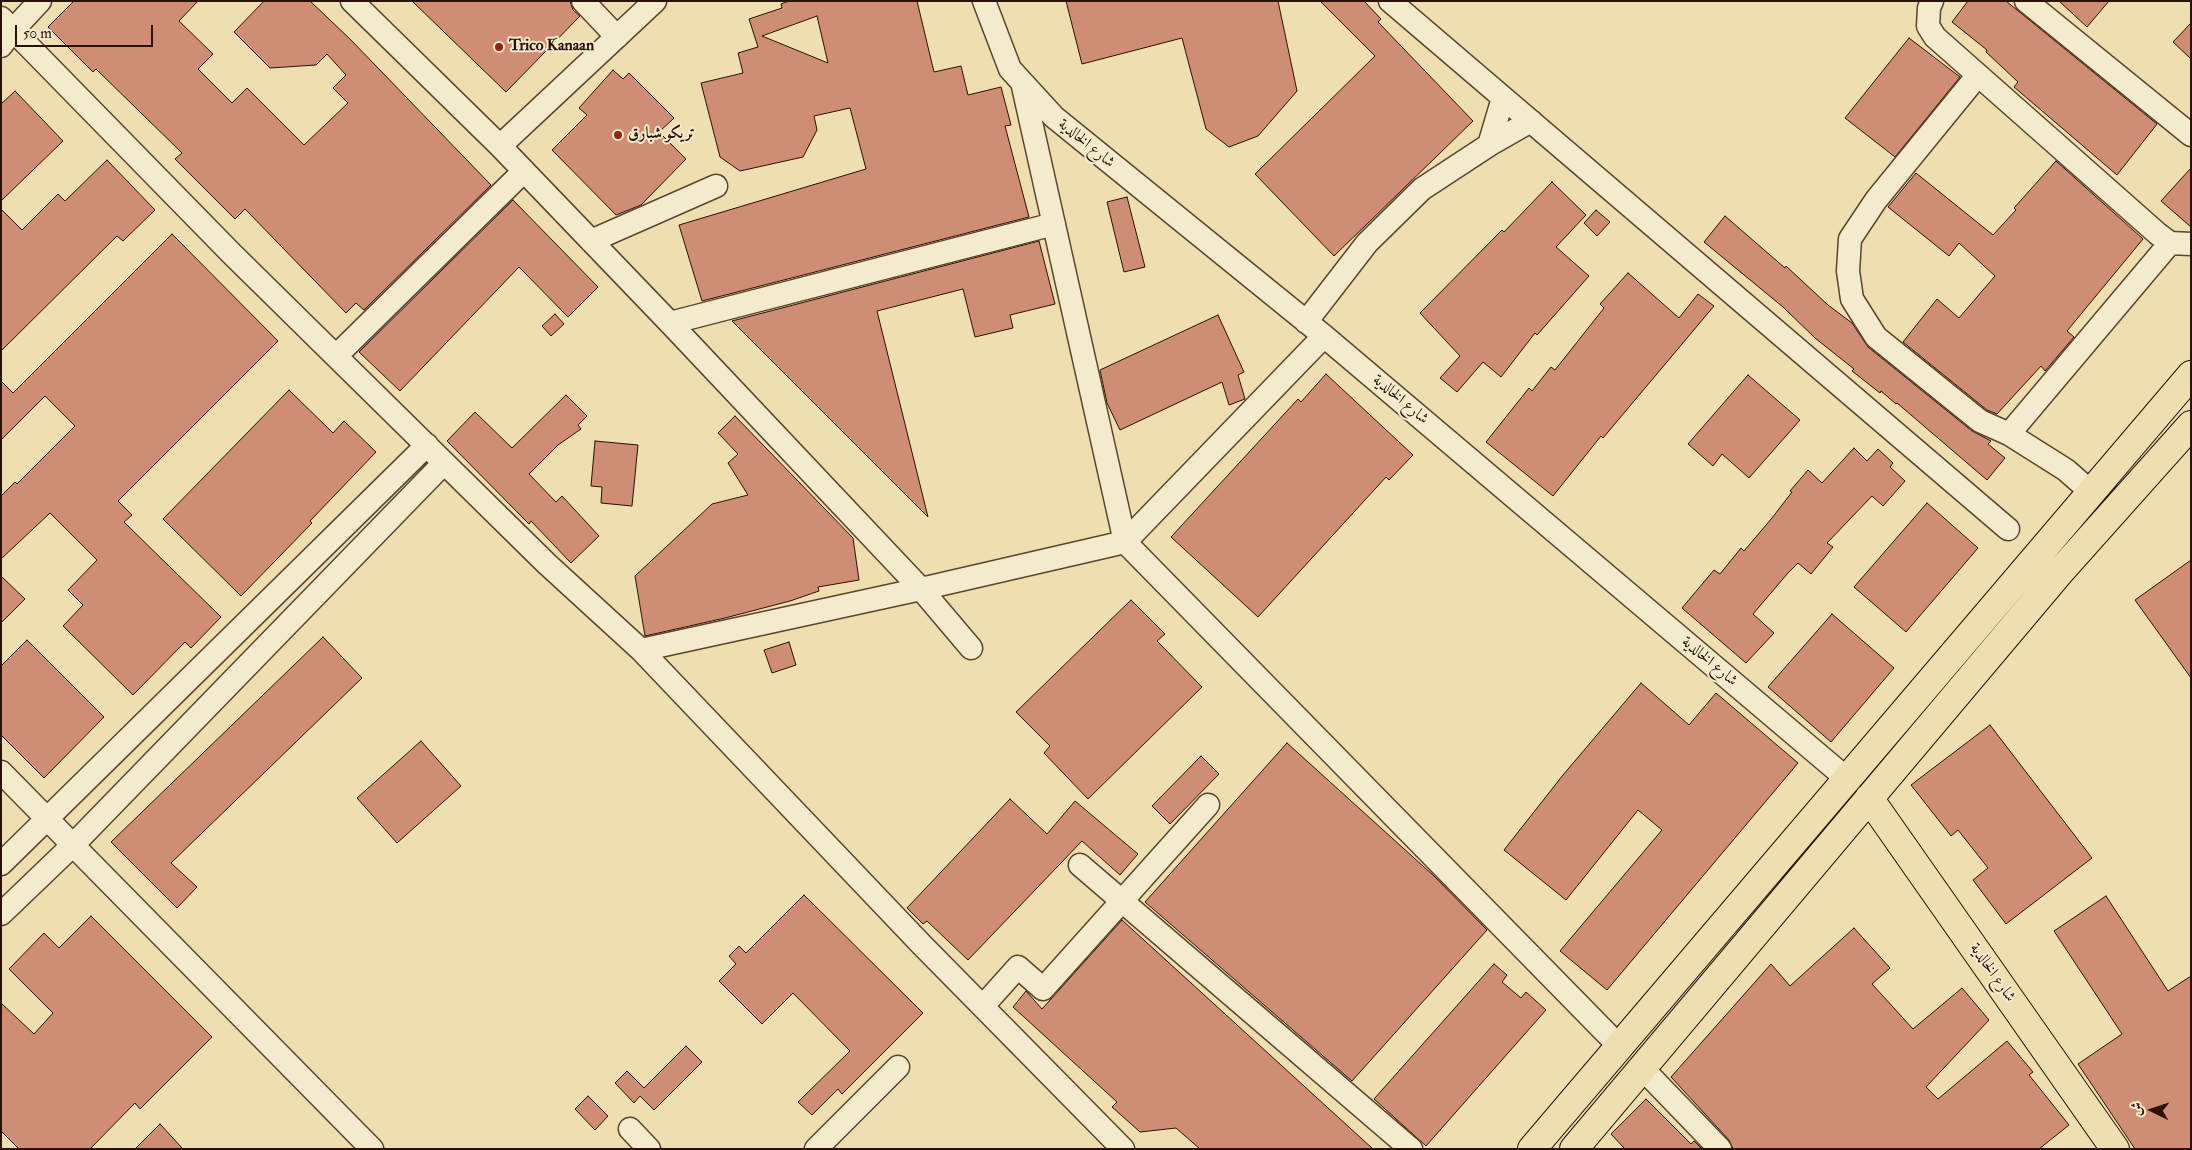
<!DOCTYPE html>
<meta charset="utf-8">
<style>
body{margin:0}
#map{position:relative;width:2192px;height:1150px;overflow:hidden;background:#eedeb0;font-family:"IM FELL Double Pica",Amiri,serif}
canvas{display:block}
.frame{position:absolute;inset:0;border:2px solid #2b1005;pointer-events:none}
.north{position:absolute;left:2127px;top:1085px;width:50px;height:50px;-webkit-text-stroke:4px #f4eacc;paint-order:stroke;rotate:274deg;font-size:14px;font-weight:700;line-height:20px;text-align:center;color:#2b1005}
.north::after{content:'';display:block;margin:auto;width:18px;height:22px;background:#2b1005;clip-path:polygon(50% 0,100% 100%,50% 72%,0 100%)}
.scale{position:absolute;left:15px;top:25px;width:138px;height:22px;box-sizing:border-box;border:2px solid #2b1005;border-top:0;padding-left:6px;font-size:15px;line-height:18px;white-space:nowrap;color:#2b1005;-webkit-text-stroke:4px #f4eacc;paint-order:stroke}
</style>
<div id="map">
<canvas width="2192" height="1150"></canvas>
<div class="frame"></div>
<div class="north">ش</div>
<div class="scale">50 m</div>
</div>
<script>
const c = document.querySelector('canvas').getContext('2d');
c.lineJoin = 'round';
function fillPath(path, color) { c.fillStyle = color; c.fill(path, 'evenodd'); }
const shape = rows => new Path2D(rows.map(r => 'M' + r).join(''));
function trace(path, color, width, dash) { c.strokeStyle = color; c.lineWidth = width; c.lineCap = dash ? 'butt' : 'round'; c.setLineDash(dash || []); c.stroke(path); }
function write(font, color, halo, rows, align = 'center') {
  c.font = font + ' "IM FELL Double Pica",Amiri,serif'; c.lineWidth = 4; c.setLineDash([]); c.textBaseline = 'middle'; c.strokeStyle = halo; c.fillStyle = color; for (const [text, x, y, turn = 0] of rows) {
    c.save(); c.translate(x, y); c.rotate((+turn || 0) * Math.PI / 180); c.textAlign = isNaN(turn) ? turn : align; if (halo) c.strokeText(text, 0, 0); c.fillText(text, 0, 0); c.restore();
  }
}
const building = shape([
 [74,1,198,1,179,21,213,54,198,69,232,103,247,88,304,145,348,103,333,88,346,75,327,54,316,65,270,68,234,32,264,1,310,1,350,39,491,185,364,310,356,303,346,313,245,209,235,219,175,159,182,153,96,69,93,72,48,27,74,1],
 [412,1,570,1,573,10,580,16,506,92,412,1],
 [789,1,917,1,934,72,961,66,968,95,1001,87,1011,125,1005,126,1029,217,702,301,679,225,866,169,850,108,814,116,817,130,803,157,740,171,720,157,701,83,743,73,738,53,758,47,749,19,782,8,781,4,789,1],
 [817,16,828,63,762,36,817,16],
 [1066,1,1278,1,1297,91,1258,136,1229,147,1206,129,1182,38,1082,64,1066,1],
 [1320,1,1364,1,1381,19,1378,22,1473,121,1334,256,1255,174,1375,56,1320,1],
 [1968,1,2006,1,2157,124,2117,175,2014,87,2018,82,1986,52,1987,50,1952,22,1968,1],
 [2059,1,2109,1,2087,27,2059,1],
 [2191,23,2191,59,2173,42,2191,23],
 [1909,38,1960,77,1895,157,1845,118,1909,38],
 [613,70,623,79,629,73,674,118,659,132,686,159,641,205,616,215,552,150,587,115,579,108,613,70],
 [15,91,63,141,1,201,1,104,15,91],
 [107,160,155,210,123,241,117,236,1,351,1,209,22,230,58,194,65,201,107,160],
 [2056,161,2143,239,2067,331,2074,337,2045,371,2041,366,1997,414,1987,410,1903,342,1937,299,1959,318,1995,276,1959,243,1949,256,1888,207,1916,173,1993,235,2016,210,2014,208,2056,161],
 [2191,168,2191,227,2161,201,2191,168],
 [1552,182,1586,215,1556,247,1589,276,1537,335,1535,333,1501,377,1483,362,1457,392,1440,378,1460,356,1420,313,1502,230,1504,232,1552,182],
 [1127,197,1145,267,1124,272,1107,202,1127,197],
 [513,200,598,287,568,317,519,267,400,391,359,352,513,200],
 [1596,210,1610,222,1597,236,1584,223,1596,210],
 [1725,216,1785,268,1786,266,1828,305,1852,323,1868,347,1972,431,1991,441,1988,444,2005,458,1987,480,1897,403,1896,404,1881,391,1880,393,1852,371,1854,369,1815,338,1783,307,1704,242,1725,216],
 [172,234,278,341,118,501,132,515,124,522,221,617,191,648,185,642,133,695,63,626,83,605,68,590,97,560,50,513,1,559,1,496,15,482,17,484,75,426,45,396,1,440,1,381,13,393,172,234],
 [1039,241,1055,304,1010,315,1013,328,975,337,963,289,877,311,928,517,732,321,1039,241],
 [1628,273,1679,318,1698,294,1714,306,1603,438,1601,436,1553,496,1486,442,1529,388,1532,391,1551,367,1555,370,1604,308,1600,304,1628,273],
 [555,314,564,324,551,336,542,326,555,314],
 [1218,315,1244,372,1238,375,1245,399,1229,405,1222,382,1120,430,1107,403,1100,370,1218,315],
 [1326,374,1413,455,1389,480,1386,477,1258,617,1171,537,1298,399,1301,402,1326,374],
 [1748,375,1800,420,1749,478,1722,454,1713,466,1688,444,1748,375],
 [289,390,333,433,344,421,376,452,310,521,312,523,241,596,163,519,289,390],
 [566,395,587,416,578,425,581,429,558,445,529,474,556,502,562,496,599,536,571,563,531,521,529,524,447,441,475,412,512,448,566,395],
 [735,416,853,538,859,580,818,587,819,591,790,601,725,618,645,636,635,576,712,504,748,495,728,463,738,454,718,433,735,416],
 [595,441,638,445,632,506,601,503,602,487,591,486,595,441],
 [1854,448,1867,461,1878,449,1893,463,1890,467,1905,481,1883,506,1872,496,1827,543,1833,547,1811,574,1798,563,1788,573,1753,614,1774,633,1746,663,1682,608,1714,570,1720,574,1741,548,1744,551,1772,518,1792,492,1790,491,1808,470,1822,483,1854,448],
 [1927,503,1978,548,1906,632,1854,587,1927,503],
 [2191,560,2191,678,2135,600,2191,560],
 [1,576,25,599,1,623,1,576],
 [1131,600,1165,634,1157,641,1202,687,1088,799,1044,753,1050,746,1016,712,1131,600],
 [1832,614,1894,668,1831,742,1768,687,1832,614],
 [323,637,362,678,171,863,197,887,177,908,111,842,323,637],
 [27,640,104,717,44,778,1,735,1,666,27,640],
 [789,642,796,665,772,673,764,650,789,642],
 [1641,683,1689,725,1716,693,1798,763,1607,990,1560,951,1662,830,1638,810,1566,900,1504,850,1563,775,1641,683],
 [1990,725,2092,858,2006,924,1973,880,1988,868,1958,830,1951,836,1911,785,1990,725],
 [421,741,461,786,397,843,357,798,421,741],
 [1287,743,1434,876,1487,930,1352,1081,1145,902,1287,743],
 [1201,756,1219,774,1170,824,1152,806,1201,756],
 [1010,799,1047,834,1075,801,1138,854,1120,875,1082,841,968,960,927,921,923,924,907,908,1010,799],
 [804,895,923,1013,842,1094,838,1089,812,1115,798,1102,850,1051,793,993,762,1024,719,981,736,964,729,956,739,946,746,953,804,895],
 [2106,896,2168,991,2191,976,2191,1149,2135,1149,2078,1064,2122,1034,2054,931,2106,896],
 [91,916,212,1037,140,1109,135,1103,90,1149,19,1149,1,1131,1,1003,34,1034,53,1013,9,969,44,933,59,948,91,916],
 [1122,920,1373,1149,1200,1149,1176,1128,1140,1132,1112,1107,1117,1102,1013,1007,1026,991,1042,1009,1122,920],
 [1854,928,1890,968,1872,984,1913,1029,1962,988,1989,1020,1926,1087,1938,1099,2007,1041,2033,1072,2029,1075,2069,1125,2039,1149,1733,1149,1729,1140,1671,1077,1771,964,1790,986,1854,928],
 [1494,964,1507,975,1502,982,1521,998,1526,992,1546,1010,1426,1146,1374,1099,1494,964],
 [686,1046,702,1062,654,1110,640,1096,634,1103,615,1083,627,1071,644,1088,686,1046],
 [588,1096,608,1116,595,1130,575,1109,588,1096],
 [1646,1099,1691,1144,1694,1141,1702,1149,1625,1149,1611,1134,1646,1099],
 [160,1124,183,1149,135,1149,160,1124]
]);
const minor = shape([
 [352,1,500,146,670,323,921,589,971,648],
 [583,1,617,37],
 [984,1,1010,69,1054,117,1324,336,1846,778],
 [1390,1,2008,529],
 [1932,1,1929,8,1928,26,1935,37,2158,234,2170,243,2191,244],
 [2026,1,2191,135],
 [1,18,232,254,547,564,641,650,922,945,1123,1149],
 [1,46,13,30,40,1],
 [1978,75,1876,200,1850,239,1848,271,1852,299,1876,337,1980,421,2009,434,2066,470,2091,492],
 [1022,82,1125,542,1619,1046],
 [1489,145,1503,98],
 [500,146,655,1],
 [591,241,716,186],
 [1306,322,1367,243,1422,189,1489,145,1531,121],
 [670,323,1054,224],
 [336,356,524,171],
 [2009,434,2170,243],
 [641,650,921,589,1125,542,1324,336],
 [1,772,372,1149],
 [1,864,427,445],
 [1080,865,1411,1149],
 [1,914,73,845,444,463],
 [983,1006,1018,967,1043,989,1208,805],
 [1642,1068,1720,1149],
 [630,1129,649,1149],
 [816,1149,898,1067]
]);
const major = shape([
 [1869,798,2115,1149],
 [1532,1149,2191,375],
 [1574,1149,2059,573,2191,425]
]);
const markers = [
 [499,47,5,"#8f2418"],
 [618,135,5,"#8f2418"]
];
const poiNames = [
 ["Trico Kanaan",509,47],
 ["تريكو شبارق",628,135]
];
const streetNames = [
 ["شارع الخالدية",1086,144,39],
 ["شارع الخالدية",1400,400,40],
 ["شارع الخالدية",1709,662,40],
 ["شارع الخالدية",1992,973,55]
];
fillPath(building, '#cf8d73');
trace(building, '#2b1005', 1);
trace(minor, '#5c4430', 25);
trace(major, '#2b1005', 30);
trace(minor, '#f4eacc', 22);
trace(major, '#eedeb0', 28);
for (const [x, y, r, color] of markers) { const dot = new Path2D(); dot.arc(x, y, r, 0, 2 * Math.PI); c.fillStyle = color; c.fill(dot); trace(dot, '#f4eacc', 2); }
write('bold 16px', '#2b1005', '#f4eacc', poiNames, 'left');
write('16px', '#2b1005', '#f4eacc', streetNames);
</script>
